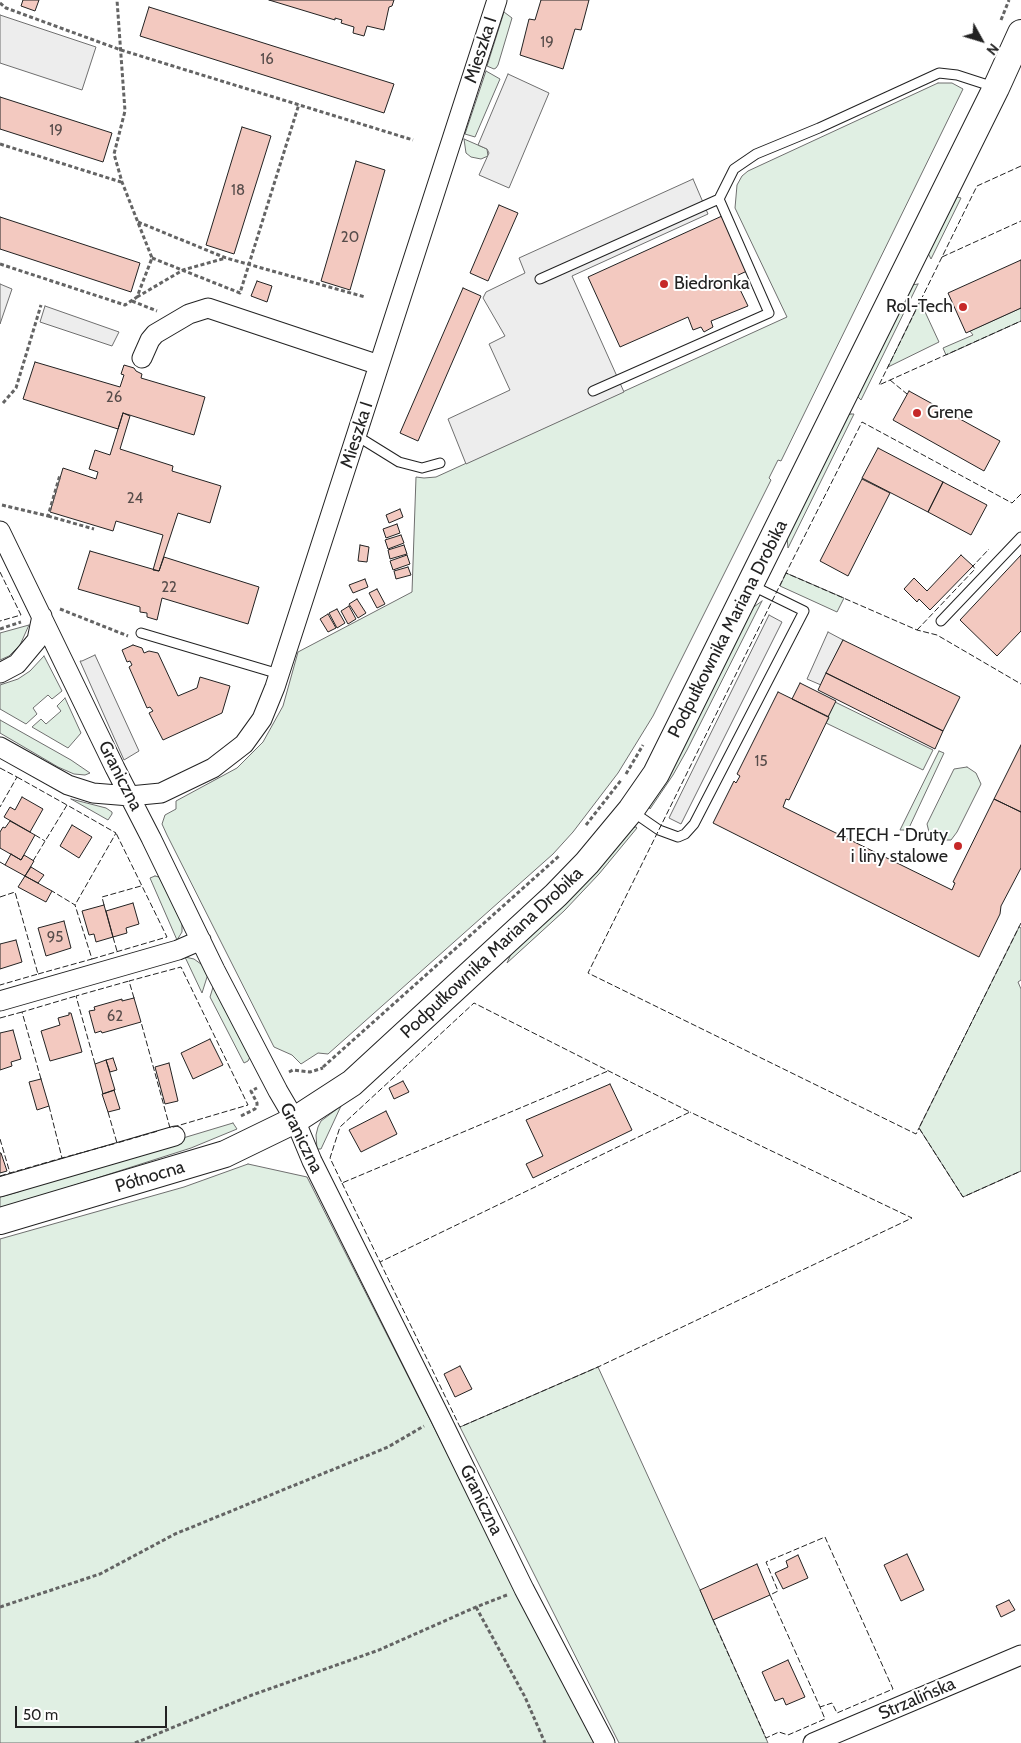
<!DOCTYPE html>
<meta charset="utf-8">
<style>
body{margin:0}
#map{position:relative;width:1021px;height:1743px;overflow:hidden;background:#fff;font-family:Cabin,sans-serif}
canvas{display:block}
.north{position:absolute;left:956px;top:15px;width:50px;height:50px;-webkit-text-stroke:4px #fff;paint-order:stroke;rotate:129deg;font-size:14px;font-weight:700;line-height:20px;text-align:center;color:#222}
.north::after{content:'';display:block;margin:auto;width:18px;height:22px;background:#222;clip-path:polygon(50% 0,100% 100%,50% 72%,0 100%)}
.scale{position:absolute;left:15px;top:1706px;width:152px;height:22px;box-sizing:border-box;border:2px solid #222;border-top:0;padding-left:6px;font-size:15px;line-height:18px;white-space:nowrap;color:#222;-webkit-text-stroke:4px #fff;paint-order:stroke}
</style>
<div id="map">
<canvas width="1021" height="1743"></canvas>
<div class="north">N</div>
<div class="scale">50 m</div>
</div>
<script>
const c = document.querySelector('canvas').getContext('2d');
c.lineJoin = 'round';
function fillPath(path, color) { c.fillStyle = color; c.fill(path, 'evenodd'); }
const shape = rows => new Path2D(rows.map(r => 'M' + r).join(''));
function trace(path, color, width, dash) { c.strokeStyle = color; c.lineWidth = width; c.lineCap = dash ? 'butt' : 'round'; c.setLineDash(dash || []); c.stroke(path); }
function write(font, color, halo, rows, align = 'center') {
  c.font = font + ' Cabin,sans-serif'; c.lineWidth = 4; c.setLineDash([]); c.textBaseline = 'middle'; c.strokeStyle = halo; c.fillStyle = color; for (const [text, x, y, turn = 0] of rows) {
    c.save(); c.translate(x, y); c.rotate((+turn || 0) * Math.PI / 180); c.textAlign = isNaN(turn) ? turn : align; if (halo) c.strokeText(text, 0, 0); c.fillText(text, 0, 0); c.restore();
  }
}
const green = shape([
 [504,12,512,18,498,65,496,68,494,69,487,66,504,12],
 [486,71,500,79,475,137,465,134,486,71],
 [938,83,952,83,963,89,781,461,778,460,769,478,771,480,653,716,618,773,573,832,553,854,328,1054,318,1053,301,1064,292,1055,274,1047,167,835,162,824,165,815,176,809,176,801,237,768,263,742,283,706,298,652,412,592,416,477,424,478,436,477,787,317,735,208,737,185,742,176,748,171,938,83],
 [464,139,487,149,488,156,481,159,471,157,466,153,464,139],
 [957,197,961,198,931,259,928,253,957,197],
 [918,284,861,400,857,396,912,285,918,284],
 [920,301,939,342,888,367,920,301],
 [1021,308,1021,321,946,355,943,348,973,335,970,331,1021,308],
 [851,414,854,414,788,548,787,538,847,415,851,414],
 [786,573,844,598,837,612,780,586,786,573],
 [762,601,687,750,673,775,650,809,649,805,751,609,762,601],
 [29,625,20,645,9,656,0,660,0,633,29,625],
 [44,656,62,691,52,699,48,695,33,708,37,714,26,724,0,709,0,685,18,679,30,671,44,656],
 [65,698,81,733,68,748,32,727,41,719,46,724,61,711,57,706,65,698],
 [835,702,933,750,923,770,826,723,829,718,828,717,835,702],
 [0,720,71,760,90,773,85,775,74,774,58,767,0,733,0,720],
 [939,751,944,753,908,830,900,830,939,751],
 [967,767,976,773,981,784,957,832,951,840,943,840,936,838,929,832,927,824,954,769,967,767],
 [71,799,106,808,112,812,112,814,108,820,71,799],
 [636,827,637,828,599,874,564,911,507,963,511,954,558,908,632,828,636,827],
 [155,876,159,877,182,922,182,932,177,940,150,878,155,876],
 [1019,927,1021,928,1021,980,1018,982,1021,989,1021,1171,963,1197,919,1128,1019,927],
 [185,957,194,959,205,967,208,974,202,993,185,957],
 [214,984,250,1057,248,1061,244,1063,210,997,214,984],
 [341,1106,321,1149,317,1149,316,1135,318,1127,321,1121,341,1106],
 [233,1123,237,1129,191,1148,0,1209,0,1197,18,1192,60,1175,233,1123],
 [248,1164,307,1177,594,1743,0,1743,0,1239,184,1187,248,1164],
 [598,1367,700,1590,768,1743,619,1743,460,1427,598,1367]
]);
const parking = shape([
 [0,15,96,47,82,90,0,63,0,15],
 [508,74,549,93,509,188,479,175,489,153,487,149,478,145,508,74],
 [693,179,708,214,572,276,624,392,466,464,448,419,510,390,489,344,505,336,483,298,486,292,525,273,519,258,693,179],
 [0,284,12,289,0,324,0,284],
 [45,306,119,332,112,346,40,322,45,306],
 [769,615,782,622,681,824,669,818,769,615],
 [828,632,843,640,821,685,807,679,828,632],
 [95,655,139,751,124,760,80,661,82,661,95,655]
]);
const building = shape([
 [23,0,39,0,35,11,21,6,23,0],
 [269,0,394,0,392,6,389,7,384,30,367,26,364,36,353,33,354,27,341,23,342,20,335,18,335,20,269,0],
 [541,0,589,0,581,30,575,29,563,69,520,55,529,19,535,20,541,0],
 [149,7,394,84,384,113,140,36,149,7],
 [0,97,112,133,103,162,0,129,0,97],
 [242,127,271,136,234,254,206,245,242,127],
 [356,161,385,170,350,290,321,281,356,161],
 [499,205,518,213,488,281,470,273,499,205],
 [722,216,747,271,734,277,748,306,711,321,713,327,704,332,701,327,693,330,688,317,620,347,588,277,722,216],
 [0,217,140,263,131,292,0,249,0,217],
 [1021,260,1021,308,966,333,948,293,1021,260],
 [257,281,272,286,267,302,251,296,257,281],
 [463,288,481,296,418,441,400,433,463,288],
 [35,362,120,387,124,375,121,374,124,365,134,368,136,371,142,374,141,378,205,397,194,435,123,413,118,429,23,399,35,362],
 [909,391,1000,441,984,471,893,420,909,391],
 [123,413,130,416,120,449,173,466,172,471,221,486,210,523,178,513,159,571,153,570,163,535,116,521,113,531,50,512,63,468,96,479,98,472,89,469,95,450,110,455,123,413],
 [878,448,943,482,928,512,862,478,878,448],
 [862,479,890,493,848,576,820,561,862,479],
 [943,482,987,505,971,535,928,512,943,482],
 [400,509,403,517,389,523,386,515,400,509],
 [397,524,400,533,386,538,383,529,397,524],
 [401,535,404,543,388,549,385,540,401,535],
 [360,545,369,547,367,562,358,561,360,545],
 [404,545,407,554,390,559,388,550,404,545],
 [90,551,159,571,164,557,259,587,248,624,162,598,157,620,147,617,147,613,140,612,140,607,78,589,90,551],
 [407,555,410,564,393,570,390,561,407,555],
 [961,555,973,566,930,610,919,599,917,602,904,589,914,578,927,591,961,555],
 [1021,555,1021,631,997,656,960,620,1021,555],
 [408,567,411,575,396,579,394,571,408,567],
 [365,579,368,587,353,593,349,585,365,579],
 [377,589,385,604,377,608,369,593,377,589],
 [357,599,366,613,358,618,349,604,357,599],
 [349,606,356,619,348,624,341,611,349,606],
 [337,609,345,623,337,628,329,613,337,609],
 [328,614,336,628,328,632,320,619,328,614],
 [843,640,960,697,943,731,826,673,843,640],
 [133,645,142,648,144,653,149,651,158,653,178,696,197,688,200,677,230,686,222,713,163,740,149,713,153,711,150,707,147,708,129,667,132,665,130,661,127,662,122,650,133,645],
 [826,673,943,731,935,749,818,690,826,673],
 [800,683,836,701,828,717,792,699,800,683],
 [778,692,829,717,789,800,786,799,783,807,952,890,955,883,953,882,994,799,1021,812,1021,868,1001,906,1000,914,979,957,713,823,734,781,736,783,740,776,737,774,778,692],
 [1021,745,1021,812,994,799,1021,745],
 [22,797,43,809,30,832,4,817,10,807,15,810,22,797],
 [10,821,35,835,21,860,0,848,0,832,3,827,5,828,10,821],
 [72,825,92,837,79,858,60,846,72,825],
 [11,854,21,860,24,855,34,861,25,876,5,865,11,854],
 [31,867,44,875,38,883,25,876,31,867],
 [25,876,52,891,46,902,18,887,25,876],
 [133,903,139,924,126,928,127,933,113,937,106,911,133,903],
 [104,905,113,937,96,942,94,934,89,935,82,911,104,905],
 [64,921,71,948,46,956,38,928,64,921],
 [16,940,22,962,0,969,0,944,16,940],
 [134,998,141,1022,102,1033,101,1031,95,1033,89,1011,95,1010,94,1007,122,999,122,1001,134,998],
 [69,1013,71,1013,82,1052,50,1061,41,1031,60,1025,58,1018,69,1015,69,1013],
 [13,1030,21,1059,11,1062,12,1066,0,1070,0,1033,13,1030],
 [210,1039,223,1065,193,1079,181,1053,210,1039],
 [113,1058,117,1070,110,1072,106,1060,113,1058],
 [106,1060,115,1090,103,1094,95,1064,106,1060],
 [169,1063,178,1101,165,1104,155,1067,169,1063],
 [41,1079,49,1106,37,1110,29,1082,41,1079],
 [403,1081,409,1092,394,1099,389,1088,403,1081],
 [610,1084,632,1130,533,1178,526,1164,543,1156,526,1120,610,1084],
 [114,1090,120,1109,108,1112,102,1094,114,1090],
 [386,1111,397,1134,361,1152,349,1130,386,1111],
 [0,1153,1,1153,7,1171,0,1173,0,1153],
 [460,1366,472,1389,455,1397,444,1374,460,1366],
 [907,1554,924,1590,901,1601,884,1565,907,1554],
 [798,1555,808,1578,783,1589,775,1573,788,1567,786,1561,798,1555],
 [757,1564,770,1595,713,1620,700,1590,757,1564],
 [1009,1600,1015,1610,1001,1617,996,1606,1009,1600],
 [788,1660,805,1697,786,1705,783,1698,775,1701,762,1672,788,1660]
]);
const path = shape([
 [0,3,6,8,121,50,413,140],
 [1001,20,1009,0],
 [0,144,121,182],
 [138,222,226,258,365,297],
 [152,258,240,293,299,104],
 [0,264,125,305,137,297,152,258,122,182,114,154,125,111,117,0],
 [137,297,183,270,226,258],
 [132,301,157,311],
 [3,403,16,388,41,305],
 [2,505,48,516,60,475],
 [48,516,94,529],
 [60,609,128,636],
 [0,629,21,622],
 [626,774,643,745],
 [586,825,622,779],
 [323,1067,559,856],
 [289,1072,293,1070,310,1072,323,1068],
 [241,1116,255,1109,257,1106,257,1103,251,1091,257,1088],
 [0,1607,100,1574,175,1534,388,1447,424,1426],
 [476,1607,525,1697,545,1743],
 [135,1743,252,1695,379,1650,476,1607,507,1595]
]);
const service = shape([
 [540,279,719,199,734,169,756,154,819,128,939,73,957,75,994,87],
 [593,391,769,313,719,199],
 [357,436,399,462,422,468,440,463],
 [941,621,1021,537],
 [141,633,279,674],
 [633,812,659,830,678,837,685,834,694,824,804,611,751,585]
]);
const minor = shape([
 [142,358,150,340,155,334,189,314,208,308,379,365],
 [0,531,115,768,151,838,215,970,278,1091,295,1120,312,1161,440,1417,524,1589,605,1743],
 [0,673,17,664,37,640,42,616],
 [0,747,68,785,93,793,130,796,161,793,213,768,244,744,262,719,275,687,497,0],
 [0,1001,178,950,201,940],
 [0,1187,175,1136],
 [813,1743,1021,1655]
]);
const secondary = shape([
 [0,1221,225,1154,295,1120,352,1083,556,895,587,863,631,810,656,774,996,88,1021,33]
]);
const fence = shape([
 [1021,166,977,186,942,257,1021,221],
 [942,257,879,385,1021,321],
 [890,380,907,394],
 [1021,494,1012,503,862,422,786,573,917,630,937,635,1021,684],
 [0,572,21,615,0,621],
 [786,573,588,973,916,1134,919,1128],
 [917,630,975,569,973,566,989,549],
 [0,768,17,777,0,807],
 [17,777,67,805],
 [35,835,45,841],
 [33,861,67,805,116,833,75,905],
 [0,862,5,865],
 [0,897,15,892,38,974,0,985],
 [104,905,102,897,141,886],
 [1021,923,919,1128,963,1197,1021,1171],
 [113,937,117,951],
 [92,959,167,937,116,833],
 [38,974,92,959,75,905,52,891],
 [134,998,129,981,181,967,248,1105,170,1128,141,1022],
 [0,1018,22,1012],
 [95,1064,76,996,129,981],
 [41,1079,22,1012,76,996],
 [49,1106,62,1158,117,1143],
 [108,1112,117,1143,158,1131],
 [0,1139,10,1173,62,1158],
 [0,1176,10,1173],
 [342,1183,380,1262,690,1112,474,1003,340,1127,330,1158,342,1183,608,1071],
 [380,1262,460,1427,598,1367,912,1218,690,1112],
 [713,1620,766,1738,779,1732,788,1735,825,1719,820,1707,770,1595,778,1591,766,1562,825,1537,893,1689,837,1713,832,1703,820,1707]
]);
const markers = [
 [664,284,5,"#c62828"],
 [963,307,5,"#c62828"],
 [917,413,5,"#c62828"],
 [958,846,5,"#c62828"]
];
const numberNames = [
 ["19",547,43],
 ["16",267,60],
 ["19",56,131],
 ["18",238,191],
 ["20",350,238],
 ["26",114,398],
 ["24",135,499],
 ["22",169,588],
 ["15",761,762],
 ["95",55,938],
 ["62",115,1017]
];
const streetNames = [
 ["Mieszka I",481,50,-72],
 ["Mieszka I",357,435,-72],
 ["Podpułkownika Mariana Drobika",728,629,-63],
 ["Graniczna",120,776,63],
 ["Podpułkownika Mariana Drobika",492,953,-43],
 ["Graniczna",301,1138,64],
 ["Północna",150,1177,-17],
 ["Graniczna",481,1500,64],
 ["Strzalińska",917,1699,-23]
];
const poiNames = [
 ["Biedronka",674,284],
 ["Rol-Tech",953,307,"right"],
 ["Grene",927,413],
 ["4TECH - Druty",948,836,"right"],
 ["i liny stalowe",948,857,"right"]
];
fillPath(green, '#e0efe3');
trace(green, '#6f6f6f', 1);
fillPath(parking, '#ededed');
trace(parking, '#6f6f6f', 1);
fillPath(building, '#f3c9c0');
trace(building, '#222', 1);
trace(service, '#222', 11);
trace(minor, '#222', 21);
trace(secondary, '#222', 28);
trace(path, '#646464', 3, [4, 2.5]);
trace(service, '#fff', 9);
trace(minor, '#fff', 19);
trace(secondary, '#fff', 26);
trace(fence, '#222', 1, [6, 2.5]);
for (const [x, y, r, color] of markers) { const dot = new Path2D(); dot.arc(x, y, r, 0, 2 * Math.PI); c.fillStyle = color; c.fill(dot); trace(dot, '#fff', 2); }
write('15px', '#564c4a', null, numberNames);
write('18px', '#222', '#fff', streetNames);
write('18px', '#222', '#fff', poiNames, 'left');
</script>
